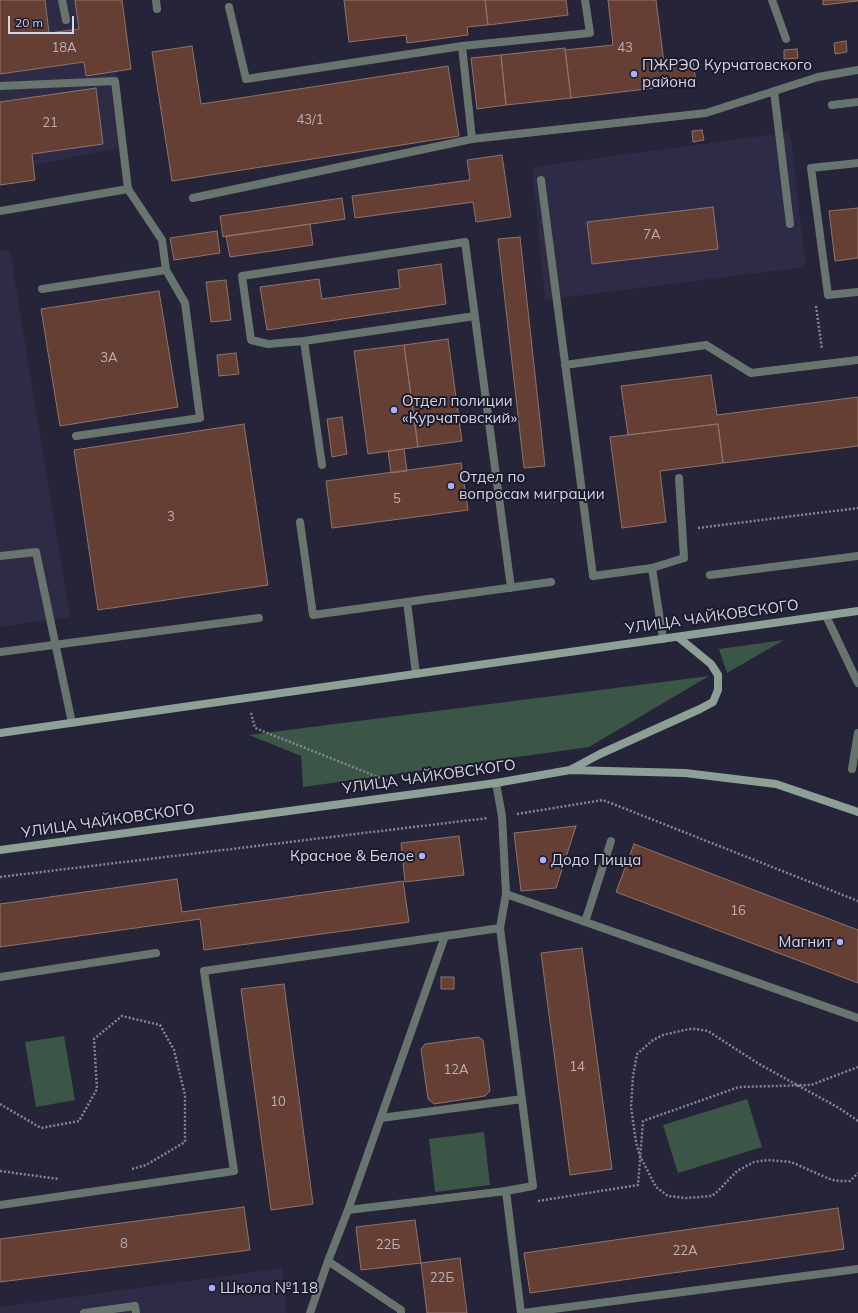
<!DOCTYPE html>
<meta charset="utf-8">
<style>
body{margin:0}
#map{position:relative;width:858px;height:1313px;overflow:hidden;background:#252438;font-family:Mulish,sans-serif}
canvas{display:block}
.scale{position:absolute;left:8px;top:16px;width:66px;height:18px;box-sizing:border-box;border:2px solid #d5d5e2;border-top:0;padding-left:5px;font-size:12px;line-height:14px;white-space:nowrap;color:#d5d5e2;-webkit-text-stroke:3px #1c1a2d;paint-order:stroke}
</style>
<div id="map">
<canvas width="858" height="1313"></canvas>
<div class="scale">20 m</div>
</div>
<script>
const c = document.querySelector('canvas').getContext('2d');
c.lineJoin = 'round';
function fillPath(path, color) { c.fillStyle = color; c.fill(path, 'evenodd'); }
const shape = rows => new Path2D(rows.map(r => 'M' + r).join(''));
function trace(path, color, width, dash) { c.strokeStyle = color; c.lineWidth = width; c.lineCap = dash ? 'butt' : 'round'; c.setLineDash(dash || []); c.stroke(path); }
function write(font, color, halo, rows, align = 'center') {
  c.font = font + ' Mulish,sans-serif'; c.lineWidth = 4; c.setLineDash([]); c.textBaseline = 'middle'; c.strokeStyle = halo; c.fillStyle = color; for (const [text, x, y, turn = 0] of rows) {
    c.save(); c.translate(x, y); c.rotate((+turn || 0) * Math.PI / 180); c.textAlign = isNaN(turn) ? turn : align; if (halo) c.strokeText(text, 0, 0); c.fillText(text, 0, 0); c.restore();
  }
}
const built = shape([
 [0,0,107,0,127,146,0,172],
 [790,132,806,267,545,300,532,167],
 [10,250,70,617,0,627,0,251],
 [282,1268,286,1313,0,1313,0,1307]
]);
const green = shape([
 [784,640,727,673,719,649],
 [709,676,589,747,303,787,301,756,249,735],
 [64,1036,75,1100,36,1107,25,1042],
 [747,1099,762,1147,678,1173,663,1125],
 [484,1132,490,1185,435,1192,429,1139]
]);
const building = shape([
 [0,0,45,0,49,33,79,29,75,0,122,0,131,69,86,76,84,62,0,74,0,0],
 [344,0,485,0,488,25,467,27,468,35,407,43,406,35,349,42,344,0],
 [485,0,566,0,568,15,488,25,485,0],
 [608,0,656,0,664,63,693,60,696,83,571,98,565,50,613,45,608,0],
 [823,0,858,0,858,1,823,5,823,0],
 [846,41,847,52,835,54,834,43,846,41],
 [192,46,201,104,448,66,459,136,172,181,152,52,192,46],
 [565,48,571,98,506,105,501,55,565,48],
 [797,49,798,58,784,59,784,50,797,49],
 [501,55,506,105,477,109,471,58,501,55],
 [96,88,103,144,32,154,35,180,0,185,0,102,96,88],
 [702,130,704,140,693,142,692,131,702,130],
 [502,155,511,217,476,222,473,202,355,218,352,196,470,180,467,160,502,155],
 [342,198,345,219,223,237,220,216,342,198],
 [713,207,718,249,592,264,587,222,713,207],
 [858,208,858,258,835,261,829,211,858,208],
 [310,224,313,245,230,257,226,236,310,224],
 [217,231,220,253,174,260,170,238,217,231],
 [520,237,545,466,524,468,498,239,520,237],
 [441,264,446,304,267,330,260,287,319,279,322,299,400,288,398,270,441,264],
 [226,280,231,320,211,322,206,282,226,280],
 [159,291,178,407,60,426,41,309,159,291],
 [448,339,462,441,418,447,404,345,448,339],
 [404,345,418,447,368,454,354,351,404,345],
 [236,353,239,374,219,376,217,355,236,353],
 [711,375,717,415,858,397,858,446,723,463,718,424,628,435,621,386,711,375],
 [342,417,347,454,332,457,327,419,342,417],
 [244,424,268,585,98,610,74,450,244,424],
 [718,424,723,463,660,471,666,522,622,528,610,437,718,424],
 [404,449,407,471,391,473,388,451,404,449],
 [461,463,468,510,332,528,326,481,461,463],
 [576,826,556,888,521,891,514,833,576,826],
 [459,836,464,875,405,882,401,843,459,836],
 [634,844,858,930,858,983,616,892,634,844],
 [177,879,182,912,403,881,409,922,204,950,200,919,0,947,0,904,177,879],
 [582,948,612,1169,570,1175,541,953,582,948],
 [441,977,454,977,454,989,441,989,441,977],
 [284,984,313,1204,271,1210,241,989,284,984],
 [478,1037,483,1040,490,1091,485,1096,434,1104,428,1099,421,1049,425,1044,478,1037],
 [244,1207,250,1250,0,1282,0,1239,244,1207],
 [838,1208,844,1249,530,1293,524,1253,838,1208],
 [415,1220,421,1263,361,1270,356,1227,415,1220],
 [460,1258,467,1313,427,1313,421,1263,460,1258]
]);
const path = shape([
 [816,306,822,349],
 [698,528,858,508],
 [251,713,255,728,388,781],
 [517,814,603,800,858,901],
 [0,877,488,818],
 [0,1104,41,1128,79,1121,97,1089,94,1039,122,1016,160,1025,174,1050,185,1095,185,1142,146,1165,132,1169],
 [858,1121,839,1108,759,1064,708,1031,696,1029,689,1029,663,1035,653,1040,637,1054,633,1076,631,1107,636,1142,640,1156,656,1187,668,1196,686,1198,712,1196,718,1191,737,1171,754,1162,768,1160,791,1162,832,1180,841,1181,850,1181,858,1173],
 [0,1171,59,1179],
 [538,1201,638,1185,643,1121,739,1087,811,1085,858,1067]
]);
const service = shape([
 [62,0,66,20],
 [156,0,157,9],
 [772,0,786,39],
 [229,7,246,79,462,46,590,33,585,0],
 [462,46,472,139],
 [0,86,115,81,128,189,162,240,166,270,185,303,200,418,76,436],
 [774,91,790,224],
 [832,105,858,102],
 [858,163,811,168,828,295,858,292],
 [541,180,593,576,652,568,663,639],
 [193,198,472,139,706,113,818,77,858,70],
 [42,289,166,270],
 [304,341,268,344,251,340,242,276,465,242,511,588],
 [565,365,706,345,751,373,858,360],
 [322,465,304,341,475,316],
 [300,522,313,615,551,582],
 [0,556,36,552,72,723],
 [652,568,684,558,679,478],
 [710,575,858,556],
 [407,602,416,674],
 [826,616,858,683],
 [0,652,259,618],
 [852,769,858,733],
 [506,894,858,1018],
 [585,922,611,841],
 [0,977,156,953],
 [381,1118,522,1099],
 [506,1191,521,1313],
 [0,1205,234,1171,204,971,500,928],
 [348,1210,506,1191,533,1186,500,928,506,894,502,816,496,783],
 [328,1261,401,1310,401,1313],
 [84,1313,135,1306,136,1313],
 [310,1313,328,1261,348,1210,445,936],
 [523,1313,858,1269]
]);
const minor = shape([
 [0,211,128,189]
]);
const secondary = shape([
 [0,733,858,611],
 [570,770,600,754,700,709,713,702,718,690,718,675,711,664,678,637],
 [0,850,496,783,570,770,685,773,776,784,858,812]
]);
const markers = [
 [634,74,4,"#a9b0fc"],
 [394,410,4,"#a9b0fc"],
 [451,486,4,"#a9b0fc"],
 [422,856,4,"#a9b0fc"],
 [543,860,4,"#a9b0fc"],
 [840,942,4,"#a9b0fc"],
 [212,1288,4,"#a9b0fc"]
];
const numberNames = [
 ["18А",64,48],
 ["43",625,48],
 ["43/1",310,120],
 ["21",50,123],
 ["7А",652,235],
 ["3А",109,358],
 ["5",397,499],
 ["3",171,517],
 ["16",738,911],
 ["14",577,1067],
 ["12А",456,1070],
 ["10",278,1102],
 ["8",124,1244],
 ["22Б",388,1245],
 ["22А",685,1251],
 ["22Б",442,1278]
];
const poiNames = [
 ["ПЖРЭО Курчатовского",642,65],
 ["района",642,82],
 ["Отдел полиции",402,401],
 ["«Курчатовский»",402,418],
 ["Отдел по",459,477],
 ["вопросам миграции",459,494],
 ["Красное & Белое",414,856,"right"],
 ["Додо Пицца",551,860],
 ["Магнит",832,942,"right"],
 ["Школа №118",220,1288]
];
const streetNames = [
 ["УЛИЦА ЧАЙКОВСКОГО",712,617,-8],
 ["УЛИЦА ЧАЙКОВСКОГО",429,777,-8],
 ["УЛИЦА ЧАЙКОВСКОГО",108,821,-8]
];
fillPath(built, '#2d2b45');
fillPath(green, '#3b5646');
fillPath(building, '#653f33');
trace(building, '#8f746b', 1);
trace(path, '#858595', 2.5, [2, 2]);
trace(service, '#68746e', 8);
trace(minor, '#68746e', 8);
trace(secondary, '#8da096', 8);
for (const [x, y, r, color] of markers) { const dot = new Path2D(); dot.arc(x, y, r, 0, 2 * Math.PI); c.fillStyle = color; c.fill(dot); trace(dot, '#1c1a2d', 1.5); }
write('13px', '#b9b0b6', null, numberNames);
write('15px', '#d5d5e2', '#1c1a2d', poiNames, 'left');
write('15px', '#d5d5e2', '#1c1a2d', streetNames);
</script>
